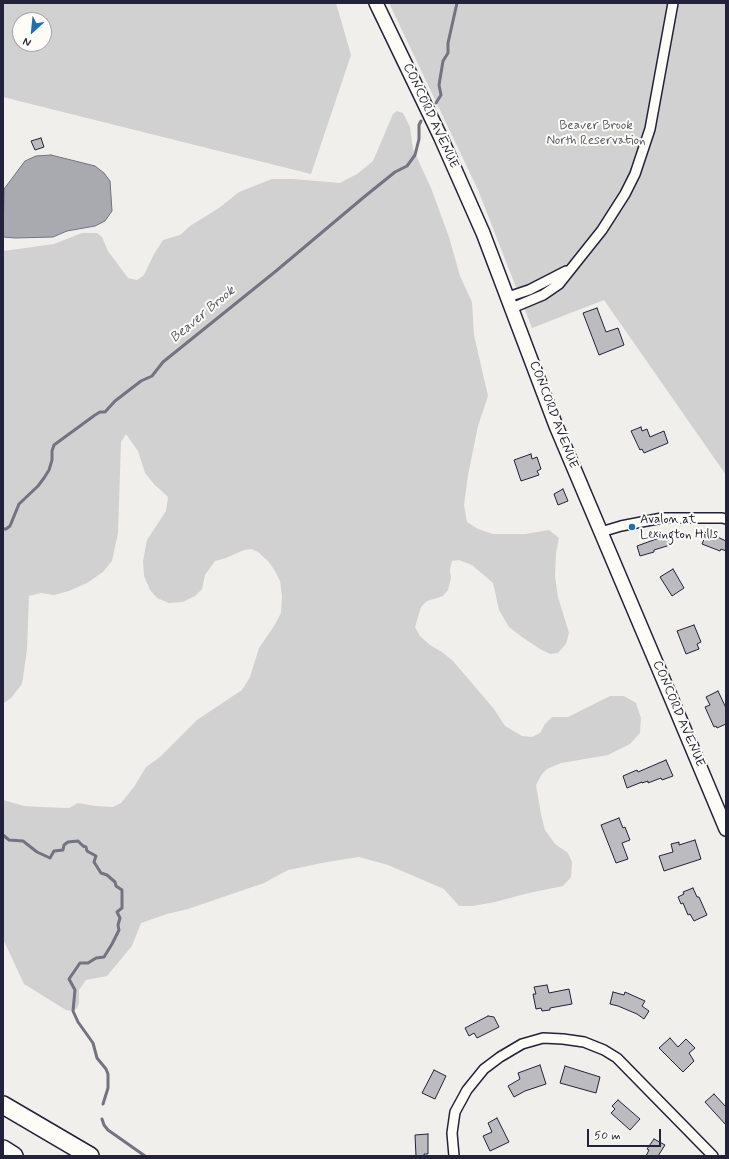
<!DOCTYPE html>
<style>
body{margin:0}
#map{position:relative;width:729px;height:1159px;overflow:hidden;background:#f0efec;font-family:Mynerve,sans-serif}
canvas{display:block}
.frame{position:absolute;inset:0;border:4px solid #22223b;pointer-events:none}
.north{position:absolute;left:12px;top:12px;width:40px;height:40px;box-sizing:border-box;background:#fdfcf7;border:1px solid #a5a5ac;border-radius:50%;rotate:207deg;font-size:11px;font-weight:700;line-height:16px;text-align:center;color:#22223b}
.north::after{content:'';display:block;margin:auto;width:14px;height:18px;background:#1f6fb2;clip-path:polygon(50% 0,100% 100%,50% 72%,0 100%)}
.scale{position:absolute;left:587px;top:1129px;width:74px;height:18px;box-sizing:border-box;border:2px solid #22223b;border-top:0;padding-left:5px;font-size:12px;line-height:14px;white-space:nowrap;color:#22223b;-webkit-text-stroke:3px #fdfcf7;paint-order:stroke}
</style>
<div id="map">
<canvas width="729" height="1159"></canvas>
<div class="frame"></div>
<div class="north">N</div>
<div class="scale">50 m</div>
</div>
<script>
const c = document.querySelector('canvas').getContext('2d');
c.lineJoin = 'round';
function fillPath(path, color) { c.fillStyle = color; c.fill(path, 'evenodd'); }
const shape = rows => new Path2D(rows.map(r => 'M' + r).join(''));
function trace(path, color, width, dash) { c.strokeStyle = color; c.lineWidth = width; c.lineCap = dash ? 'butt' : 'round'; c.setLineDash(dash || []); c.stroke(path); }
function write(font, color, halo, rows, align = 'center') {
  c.font = font + ' Mynerve,sans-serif'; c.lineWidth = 4; c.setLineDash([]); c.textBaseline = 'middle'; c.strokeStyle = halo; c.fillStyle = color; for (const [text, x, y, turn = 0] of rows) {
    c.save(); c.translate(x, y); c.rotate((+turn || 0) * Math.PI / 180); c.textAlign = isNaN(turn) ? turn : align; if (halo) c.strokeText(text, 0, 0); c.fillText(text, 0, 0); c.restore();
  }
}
const green = shape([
 [3,3,336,3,351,55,311,174,3,97],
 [20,20,44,20,44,44,20,44],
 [389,3,726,3,726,475,604,300,532,328,478,190],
 [397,111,403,113,410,127,413,149,431,188,449,237,460,276,472,302,474,335,488,396,478,426,468,475,464,505,467,522,478,529,493,534,525,534,549,530,559,538,556,553,555,576,558,597,569,633,566,644,558,653,550,654,540,649,522,637,509,627,499,610,493,583,472,565,459,560,452,561,450,570,451,578,448,590,443,596,427,601,421,607,415,627,420,636,430,645,442,652,453,661,494,709,505,726,522,736,532,737,540,733,545,724,552,717,568,717,610,696,624,696,636,703,641,718,640,733,630,744,608,755,561,763,547,769,542,774,536,785,541,814,545,830,555,844,568,853,572,862,571,877,563,886,529,893,495,902,473,906,459,906,444,889,388,865,359,857,327,862,288,870,264,883,188,909,167,914,141,923,132,946,107,976,86,980,79,990,79,1003,77,1008,73,1011,66,1010,24,984,3,939,3,800,24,806,41,807,69,808,78,803,95,806,113,807,121,803,134,787,146,767,160,757,197,720,242,690,250,677,259,648,274,626,281,613,282,596,280,581,275,571,268,561,258,552,251,549,244,550,226,558,215,561,205,575,202,589,195,596,183,602,169,603,157,598,150,590,144,576,143,561,147,540,166,511,168,497,154,484,145,473,138,451,126,434,121,442,118,533,112,561,103,572,87,583,69,591,54,595,41,593,29,596,27,650,22,684,11,698,3,704,3,251,54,244,82,233,97,233,102,237,108,251,128,278,137,280,144,275,154,254,163,240,180,235,190,226,219,208,239,192,272,179,293,179,340,183,357,174,373,161,393,114]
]);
const water = shape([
 [51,155,95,166,104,173,110,181,112,211,105,221,95,226,67,231,53,237,15,238,3,237,4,189,25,161,36,156,51,155]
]);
const stream = shape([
 [436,103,441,95,439,85,443,61,448,53,448,43,457,3],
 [3,529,6,529,10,526,19,504,38,486,44,478,49,470,52,460,52,451,54,445,95,415,100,412,105,412,115,401,141,381,152,376,163,362,276,271,364,197,395,172,407,166,415,155,419,139,419,125,421,121],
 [3,835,9,840,23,841,37,852,50,858,54,851,63,850,64,845,68,842,78,841,83,846,86,847,87,851,96,856,94,862,101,873,107,875,115,882,116,886,122,890,122,908,117,912,120,918,118,925,119,930,112,944,104,957,96,958,88,963,80,963,69,979,75,990,73,1011,78,1022,93,1043,97,1058,106,1069,108,1074,108,1088,103,1104],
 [102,1119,104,1125,108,1130,145,1156]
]);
const building = shape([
 [41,138,44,147,35,150,31,141,41,138],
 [597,308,606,332,618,328,624,345,599,355,583,313,597,308],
 [641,427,642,431,647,429,650,437,664,431,668,443,644,453,642,449,640,450,631,431,641,427],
 [531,454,532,459,537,457,541,469,537,471,539,475,521,481,514,460,531,454],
 [563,489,568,501,558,505,554,494,563,489],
 [707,532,726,541,726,551,721,549,720,551,702,544,707,532],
 [666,534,670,545,654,550,654,552,640,556,637,546,659,538,659,537,666,534],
 [673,569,684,588,672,596,660,577,673,569],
 [694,625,701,642,697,644,699,649,686,654,677,631,694,625],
 [718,691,726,708,726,724,717,728,716,726,714,727,705,707,710,705,706,697,718,691],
 [666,760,673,776,662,780,661,778,648,783,648,781,642,783,642,782,627,788,623,776,637,770,638,772,666,760],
 [619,818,623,828,625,827,630,840,622,843,628,859,616,863,601,825,619,818],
 [695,840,701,859,664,871,659,856,673,852,671,844,679,842,679,845,695,840],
 [693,888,697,897,699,897,707,915,694,921,690,914,688,915,683,903,681,904,678,897,684,894,683,892,693,888],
 [547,985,549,993,569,989,572,1004,550,1008,550,1010,542,1011,541,1008,536,1009,533,994,536,994,534,987,547,985],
 [613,992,624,995,625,992,645,1001,642,1006,649,1011,644,1019,637,1014,618,1006,610,1004,613,992],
 [488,1016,494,1017,499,1027,477,1038,474,1033,469,1036,465,1028,488,1016],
 [670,1038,678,1047,686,1039,695,1048,689,1053,694,1061,683,1072,659,1048,670,1038],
 [540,1065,546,1084,525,1091,514,1097,508,1086,520,1079,518,1073,540,1065],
 [565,1066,600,1077,596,1093,560,1083,565,1066],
 [434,1070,446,1076,435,1099,422,1093,434,1070],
 [714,1094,726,1107,726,1125,705,1102,714,1094],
 [618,1100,640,1119,630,1130,611,1113,615,1109,612,1106,618,1100],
 [497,1118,509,1142,490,1151,483,1136,492,1132,488,1123,497,1118],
 [428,1134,428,1154,424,1154,424,1156,416,1156,415,1135,428,1134],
 [654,1139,665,1145,658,1156,646,1156,649,1150,647,1149,654,1139]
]);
const minor = shape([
 [508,297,529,290,566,271],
 [512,308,543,295,559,284,602,230,625,194,635,174,650,129,673,3],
 [601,532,621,526,662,518,722,518,726,519],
 [454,1156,452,1133,455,1112,467,1090,484,1069,500,1057,522,1044,543,1038,563,1039,584,1042,604,1050,617,1058,713,1156]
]);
const secondary = shape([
 [376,3,441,138,483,233,556,426,677,712,726,829]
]);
const motorway = shape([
 [3,1105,90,1156],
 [3,1149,14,1156]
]);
const markers = [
 [632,527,4,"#1f6fb2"]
];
const streetNames = [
 ["CONCORD AVENUE",430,116,65],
 ["CONCORD AVENUE",553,415,69],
 ["CONCORD AVENUE",678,714,67]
];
const parkNames = [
 ["Beaver Brook",596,126],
 ["North Reservation",596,141]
];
const poiNames = [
 ["Avalon at",640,520],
 ["Lexington Hills",640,535]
];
const waterNames = [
 ["Beaver Brook",203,315,-40]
];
fillPath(green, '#d2d1d1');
fillPath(water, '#a9a9b0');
trace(water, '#737381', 1);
trace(stream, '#737381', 3);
fillPath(building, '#bcbcc0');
trace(building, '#22223b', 1);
trace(minor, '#22223b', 12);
trace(secondary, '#22223b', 16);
trace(motorway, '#22223b', 20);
trace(minor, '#fdfcf7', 9);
trace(secondary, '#fdfcf7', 13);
trace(motorway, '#fdfcf7', 17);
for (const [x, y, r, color] of markers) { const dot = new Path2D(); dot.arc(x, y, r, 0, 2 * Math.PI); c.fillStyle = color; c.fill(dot); trace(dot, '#fdfcf7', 1.5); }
write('13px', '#22223b', '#fdfcf7', streetNames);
write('13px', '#575768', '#fdfcf7', parkNames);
write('13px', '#22223b', '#fdfcf7', poiNames, 'left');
write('italic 14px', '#58586a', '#fdfcf7', waterNames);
</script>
